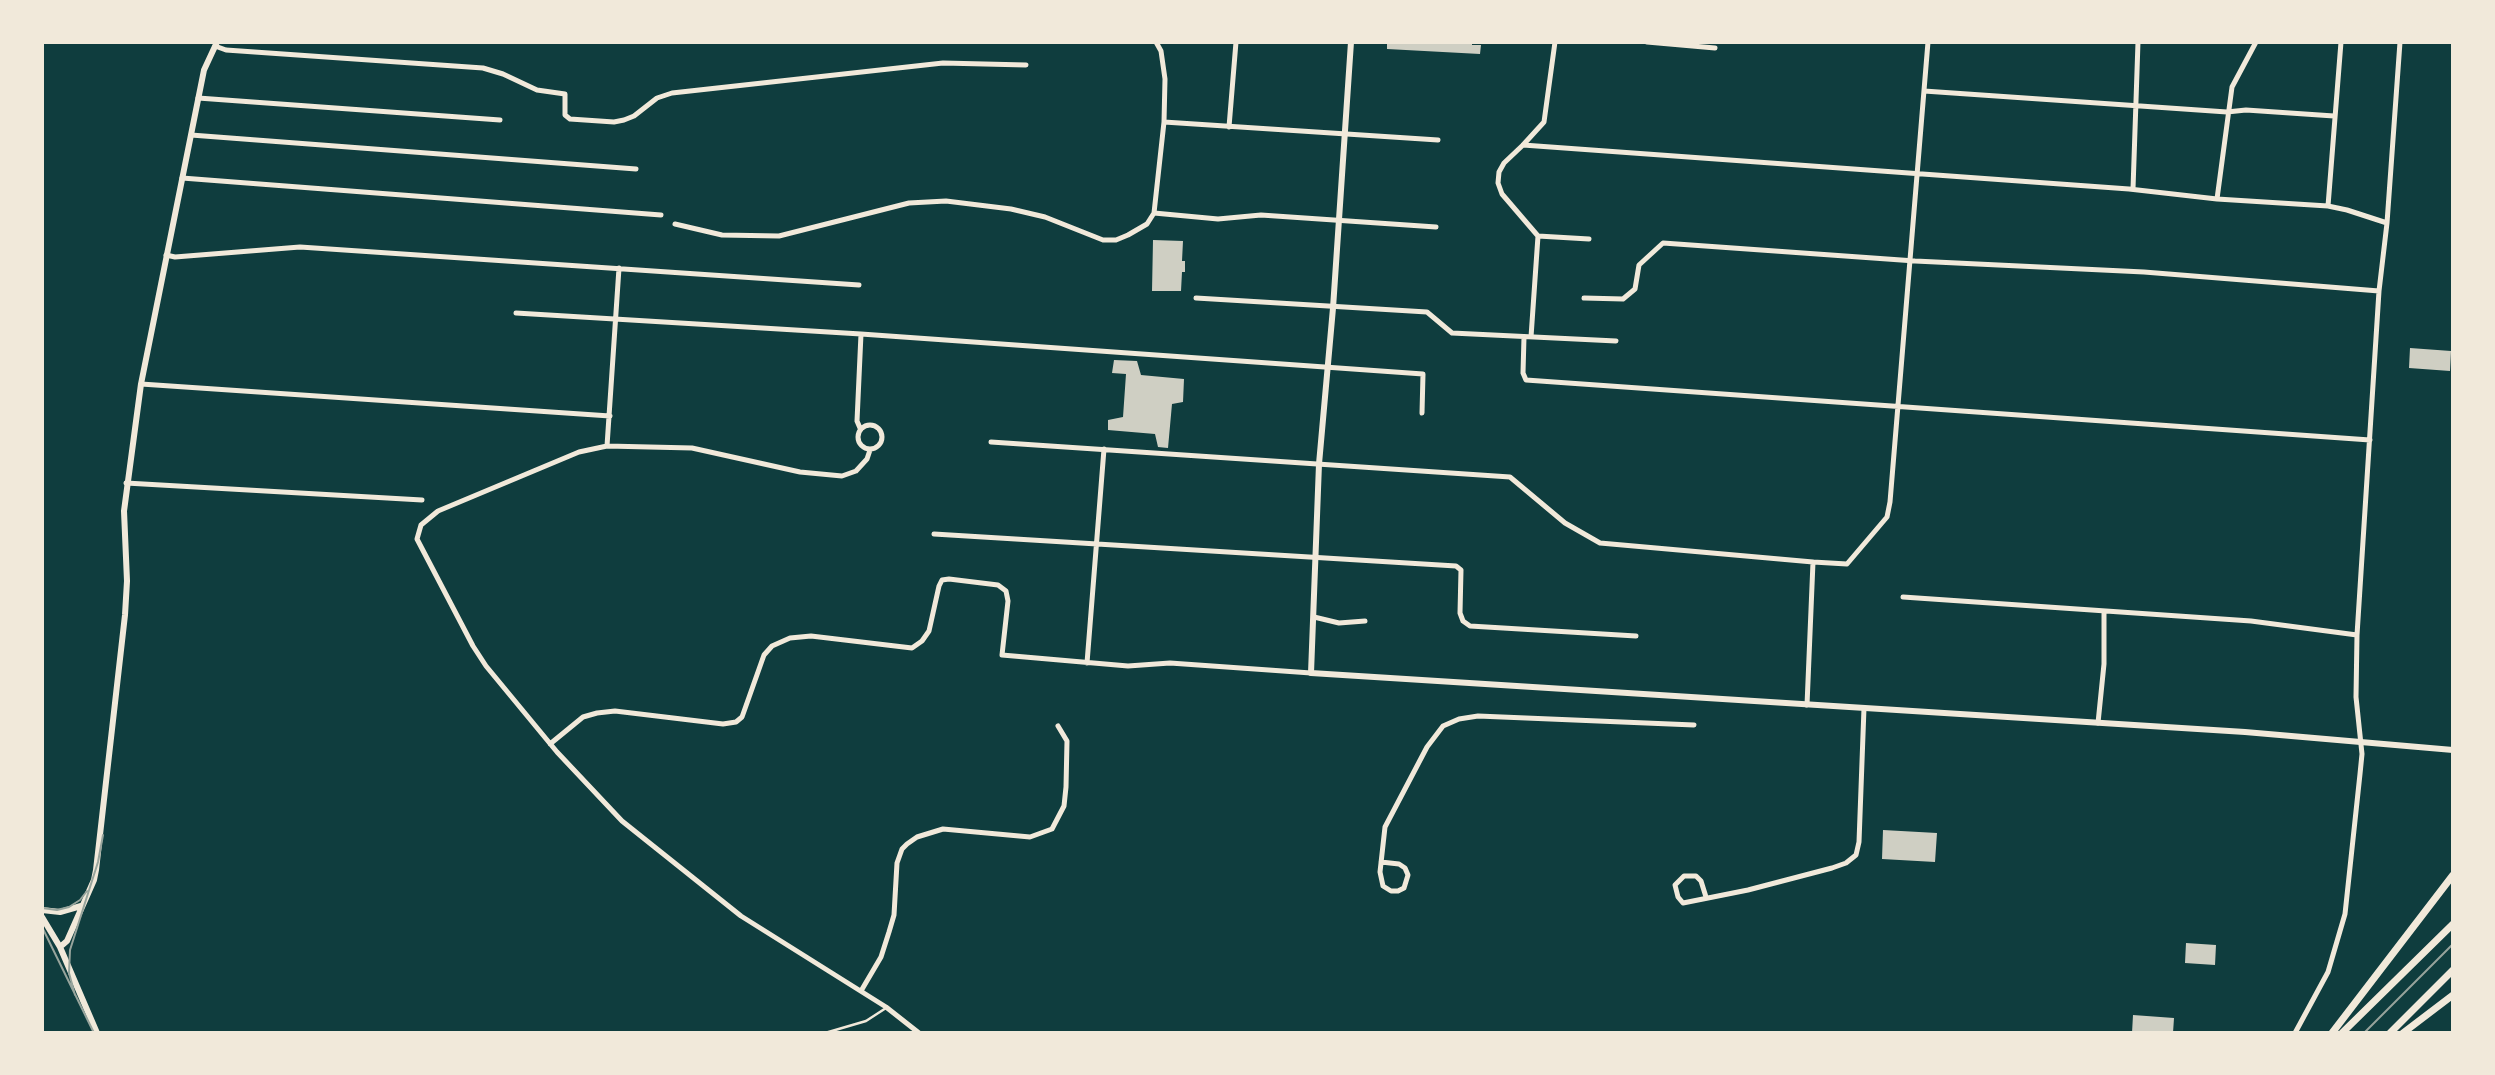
<!DOCTYPE html>
<style>
body{margin:0}
#map{position:relative;width:2495px;height:1075px;overflow:hidden;background:#0f3d3e;font-family:"DejaVu Sans",sans-serif}
canvas{display:block}
.frame{position:absolute;inset:0;border:44px solid #f1e9da;pointer-events:none}
</style>
<div id="map">
<canvas width="2495" height="1075"></canvas>
<div class="frame"></div>
</div>
<script>
const c = document.querySelector('canvas').getContext('2d');
c.lineJoin = 'round';
function fillPath(path, color) { c.fillStyle = color; c.fill(path, 'evenodd'); }
const shape = rows => new Path2D(rows.map(r => 'M' + r).join(''));
function trace(path, color, width, dash) { c.strokeStyle = color; c.lineWidth = width; c.lineCap = dash ? 'butt' : 'round'; c.setLineDash(dash || []); c.stroke(path); }
const building = shape([
 [1387,42,1472,42,1472,45,1481,45,1480,54,1387,49],
 [1153,240,1183,241,1182,261,1185,261,1185,272,1182,272,1181,291,1152,291],
 [2410,348,2451,351,2450,371,2409,368],
 [1114,360,1137,361,1141,375,1184,379,1183,402,1172,404,1168,448,1158,447,1155,434,1108,430,1108,420,1123,417,1126,374,1112,373],
 [1883,830,1937,833,1935,862,1882,859],
 [2186,943,2216,945,2215,965,2185,963],
 [2133,1015,2174,1018,2173,1033,2132,1033]
]);
const service = shape([
 [825,1033,866,1021,886,1008]
]);
const minor = shape([
 [1647,42,1715,48],
 [215,46,226,50,483,68,503,74,537,90,565,94,565,115,570,119,614,122,624,120,634,116,657,98,672,93,943,63,1026,65],
 [1924,91,2227,112,2246,110,2334,116],
 [198,98,500,120],
 [1164,122,1438,140],
 [1229,127,1236,42],
 [191,135,636,169],
 [1523,145,2129,189,2217,199,2328,206,2347,210,2387,223],
 [182,178,661,215],
 [2133,189,2138,42],
 [2217,199,2232,87,2256,42],
 [2328,206,2341,42],
 [1154,213,1218,219,1261,215,1436,227],
 [675,224,722,235,779,236,909,203,946,201,1011,209,1045,217,1103,240,1116,240,1128,235,1147,224,1154,213,1164,122,1165,79,1161,51,1156,42],
 [1538,236,1589,239],
 [166,255,175,257,300,247,859,285],
 [1196,298,1427,312,1452,333,1616,341],
 [1584,298,1623,299,1635,289,1639,265,1663,243,1915,261,2144,272,2379,291],
 [516,313,861,334,1423,374,1422,413],
 [1524,337,1523,373,1526,380,2370,440],
 [1531,337,1538,236,1502,194,1498,183,1499,172,1504,163,1523,145,1544,122,1555,42],
 [141,384,610,416],
 '858 437a12 12 0 1 1 24 0a12 12 0 1 1-24 0Z',
 [860,428,857,421,861,334],
 [991,442,1510,477,1565,523,1600,543,1813,562],
 [607,446,619,268],
 [870,450,867,459,856,471,842,476,800,472,692,448,607,446,579,452,438,511,421,525,417,539,473,646,486,666,557,752,622,821,741,916,886,1007,919,1033],
 [126,483,422,500],
 [934,534,1456,566,1461,570,1460,613,1463,621,1470,626,1636,636],
 [1903,597,2251,621,2357,635],
 [1314,617,1339,623,1365,621],
 [1087,663,1104,449],
 [1807,705,1813,562,1847,564,1887,517,1890,502,1928,42],
 [2098,723,2104,664,2104,612],
 [550,744,583,717,597,713,615,711,723,724,736,722,742,717,764,655,772,646,790,638,811,636,912,648,922,641,929,631,939,586,942,580,949,579,998,585,1006,591,1008,601,1002,655,1128,666,1170,663,1311,673],
 [1381,862,1399,864,1405,868,1408,875,1404,888,1398,891,1391,891,1383,886,1380,872,1385,827,1427,747,1443,726,1459,719,1478,716,1694,725],
 [1706,897,1701,881,1696,876,1684,876,1675,885,1678,897,1683,903,1748,890,1832,868,1846,863,1856,855,1859,842,1864,708],
 [861,991,881,957,889,932,894,915,897,863,902,849,907,844,917,837,943,829,1030,837,1052,829,1064,806,1066,787,1067,741,1058,726],
 [2295,1033,2328,972,2345,914,2360,774,2362,754,2356,697,2357,635,2379,291,2387,223,2400,42]
]);
const tertiary = shape([
 [1351,42,1333,308,1319,464,1311,673,2245,732,2453,750],
 [42,910,60,912,81,906],
 [42,917,60,947,97,1033],
 [60,947,67,941,94,880,96,870,125,615,127,581,124,511,141,384,204,70,217,42]
]);
const secondary = shape([
 [2332,1033,2453,875],
 [2342,1033,2453,924],
 [2390,1033,2453,970],
 [2403,1033,2453,995]
]);
const tram = shape([
 [42,908,57,910,69,907,80,900,87,891],
 [42,927,94,1033],
 [75,995,69,973,70,950,98,862,103,835],
 [2364,1033,2453,944]
]);
fillPath(building, '#cfcfc3');
trace(service, '#f1e9da', 2.5);
trace(minor, '#f1e9da', 5);
trace(tertiary, '#f1e9da', 6);
trace(secondary, '#f1e9da', 7);
trace(tram, '#97a49c', 2);
</script>
